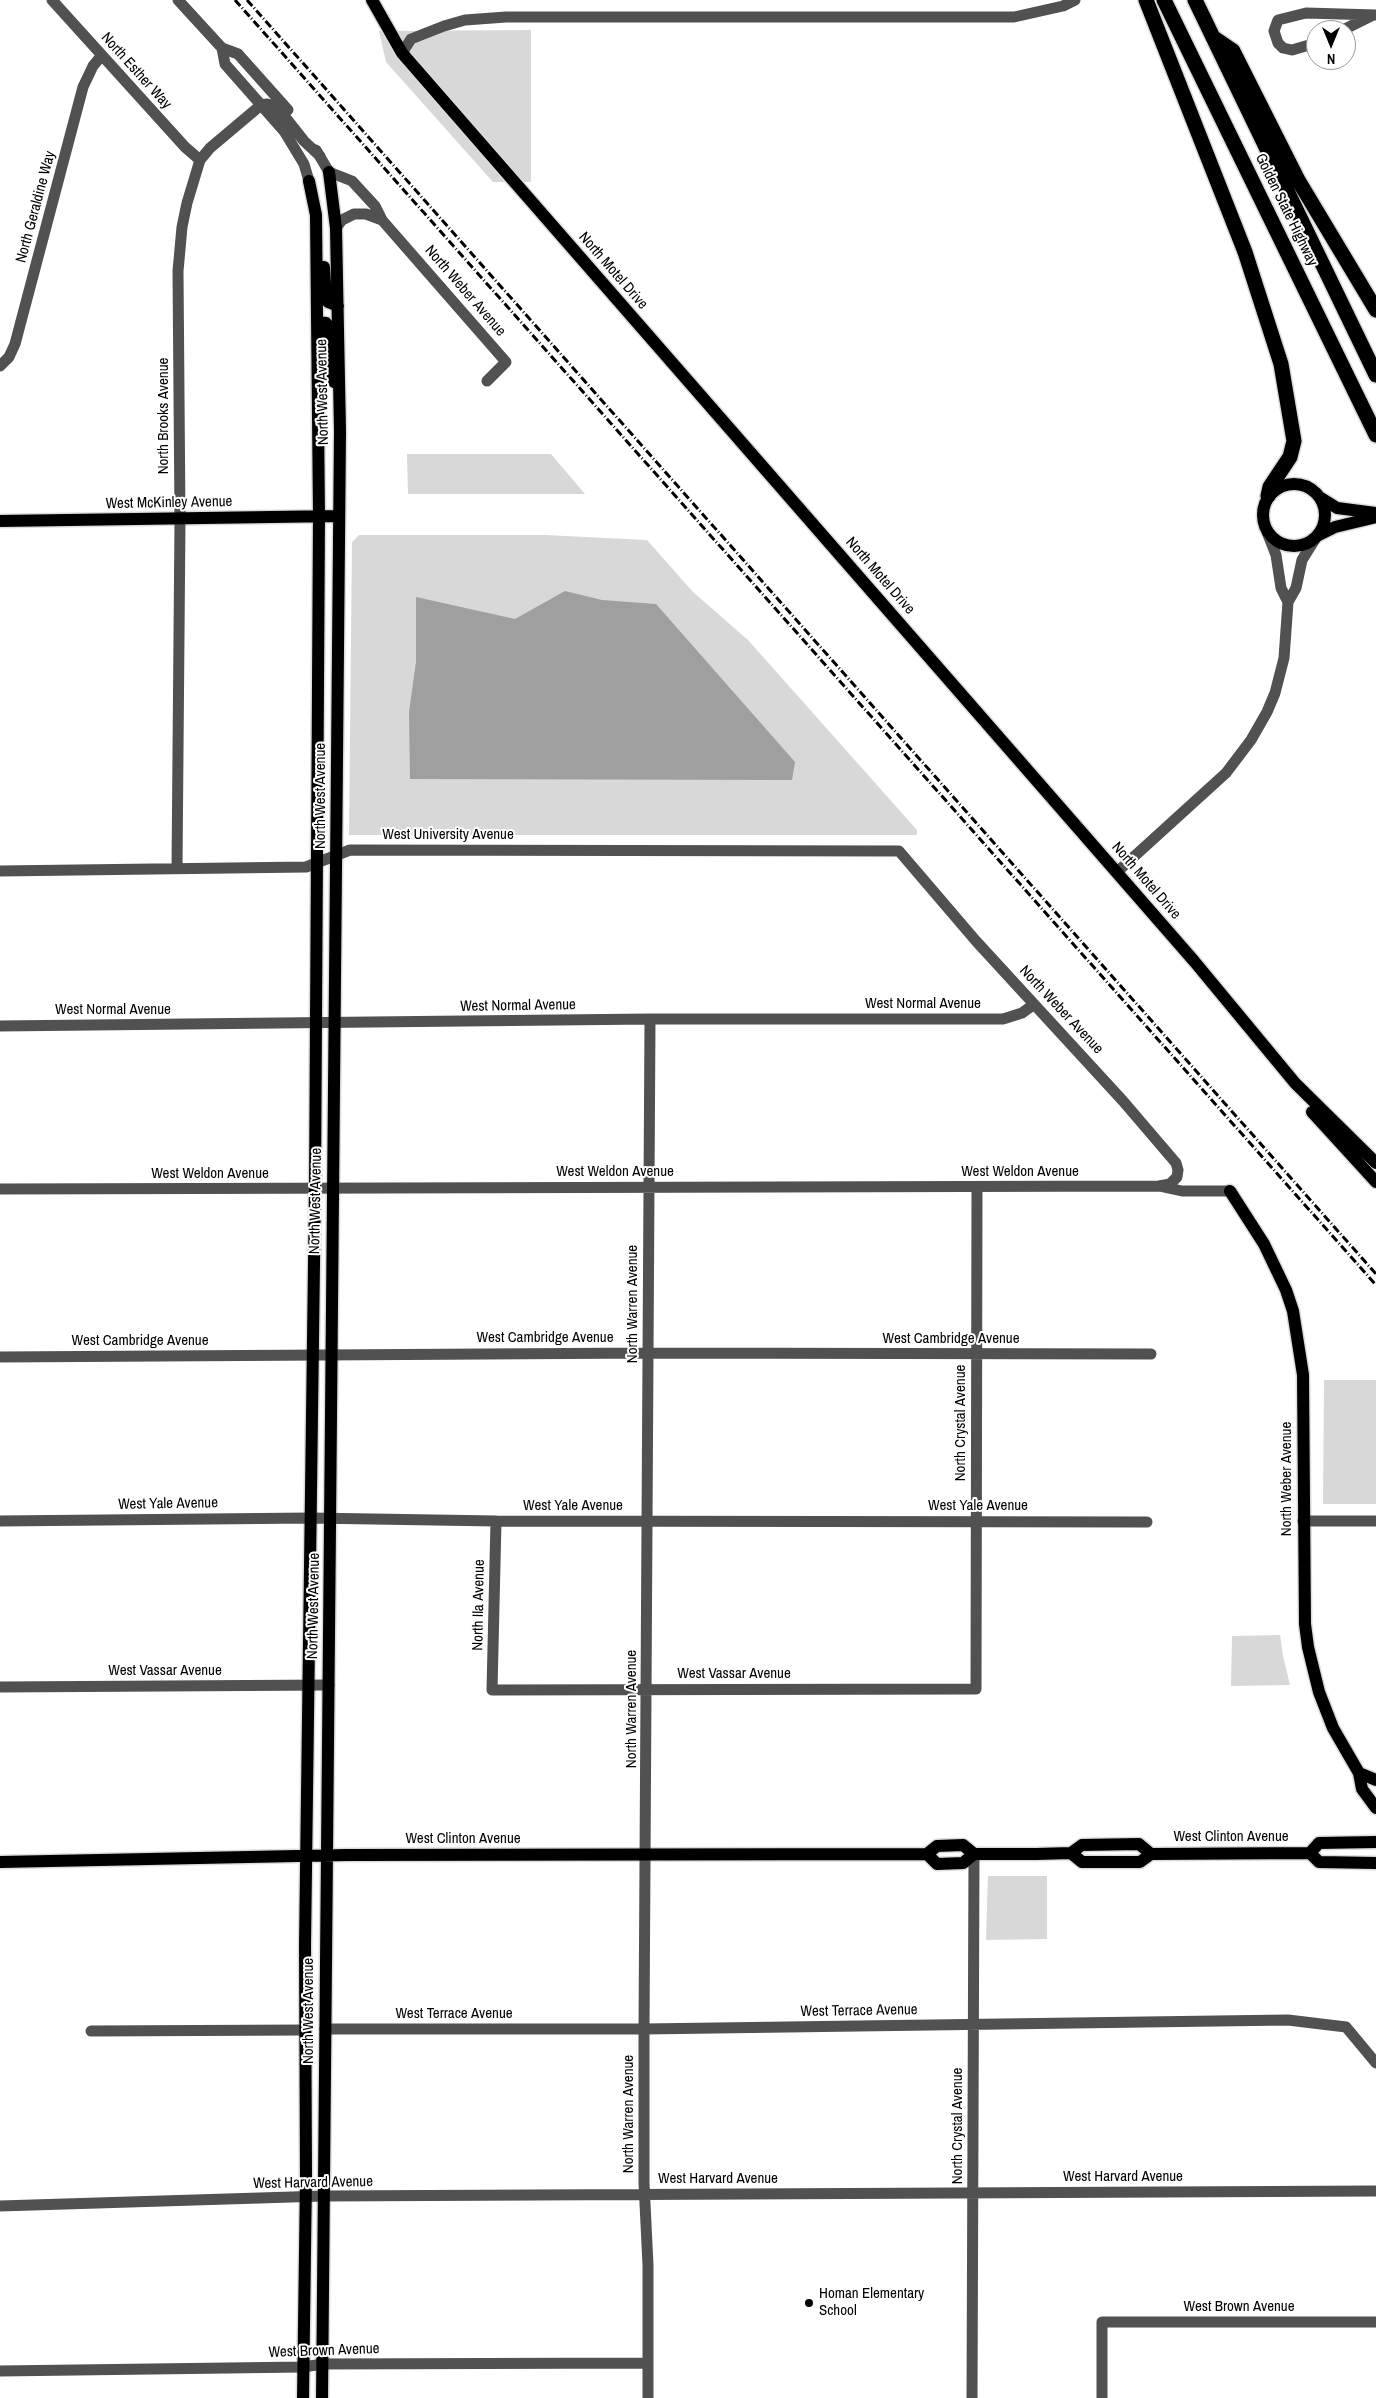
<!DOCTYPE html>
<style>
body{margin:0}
#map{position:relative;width:1376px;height:2398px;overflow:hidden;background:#fff;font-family:"Archivo Narrow",sans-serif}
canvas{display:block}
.north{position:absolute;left:1306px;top:20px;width:50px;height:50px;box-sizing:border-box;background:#fff;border:1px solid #999;border-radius:50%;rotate:180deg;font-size:14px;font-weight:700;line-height:20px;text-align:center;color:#000}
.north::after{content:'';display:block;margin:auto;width:18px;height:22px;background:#000;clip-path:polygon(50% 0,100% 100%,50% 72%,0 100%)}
</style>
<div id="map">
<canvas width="1376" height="2398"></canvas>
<div class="north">N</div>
</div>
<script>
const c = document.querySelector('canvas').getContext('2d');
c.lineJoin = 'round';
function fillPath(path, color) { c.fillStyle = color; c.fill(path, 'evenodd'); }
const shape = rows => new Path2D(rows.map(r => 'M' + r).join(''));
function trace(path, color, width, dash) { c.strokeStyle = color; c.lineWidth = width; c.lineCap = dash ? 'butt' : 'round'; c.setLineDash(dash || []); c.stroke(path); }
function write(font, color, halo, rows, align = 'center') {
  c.font = font + ' "Archivo Narrow",sans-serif'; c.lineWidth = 4; c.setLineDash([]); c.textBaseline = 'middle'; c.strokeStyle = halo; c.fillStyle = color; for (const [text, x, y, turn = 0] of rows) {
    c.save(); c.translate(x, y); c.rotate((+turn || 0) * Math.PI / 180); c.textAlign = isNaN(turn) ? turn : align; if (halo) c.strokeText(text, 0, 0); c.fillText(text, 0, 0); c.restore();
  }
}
const green = shape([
 [531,30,531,182,493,182,386,62,379,31],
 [407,454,551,454,585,494,408,494],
 [359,535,545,535,647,540,693,592,748,640,917,830,917,835,349,835,352,542],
 [1324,1380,1376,1380,1376,1504,1323,1504],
 [1280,1635,1283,1656,1290,1685,1231,1686,1232,1636],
 [988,1876,1047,1876,1047,1939,986,1940]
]);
const water = shape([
 [565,591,602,600,656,604,795,762,792,780,410,779,409,712,416,662,416,597,515,619]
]);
const minor = shape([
 [52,0,185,147,200,160],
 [178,0,222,48,225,64,284,131,304,164,309,181],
 [1343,30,1371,16],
 [1316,43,1292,50,1283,48,1278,43,1274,31,1278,20,1306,13,1376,15],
 [222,48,238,54,288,110],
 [402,53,411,39,444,26,465,20,506,17,1014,17,1063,6,1075,0],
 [316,150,329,172,352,181,375,206,382,220,506,362,487,381],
 [336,228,342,220,354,214,366,214,382,220],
 [0,366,9,357,15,344,83,87,93,66,102,55],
 [1288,602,1296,588,1302,560,1317,536],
 [177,868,180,519,178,271,182,227,187,203,200,160,210,148,261,105,267,104,278,108,304,141,320,156],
 [0,871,306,867,350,850,899,851,976,941,1123,1101,1176,1163,1178,1170,1177,1177,1170,1184,1159,1186],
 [1117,872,1226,773,1251,740,1267,712,1275,693,1284,658,1288,602,1281,588,1276,555,1267,532],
 [0,1026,650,1019,1003,1019,1022,1013,1033,1005],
 [0,1189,1159,1186,1182,1191,1230,1191],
 [0,1357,648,1353,1151,1354],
 [0,1521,311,1518,496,1521,1147,1522],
 [496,1521,492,1690,976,1689,977,1187],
 [1303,1521,1376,1521],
 [0,1687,329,1685],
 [325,2029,644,2029,1288,2020,1346,2027,1376,2063],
 [91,2031,304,2030],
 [0,2206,324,2196,1376,2191],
 [0,2371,303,2367,323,2364,648,2363],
 [648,2398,648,2265,644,2183,644,2029,650,1019],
 [972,2398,974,1854],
 [1102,2398,1102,2322,1376,2322]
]);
const major = shape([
 [372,0,402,53,1194,961,1295,1083,1376,1163],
 [324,267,326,299,328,302,338,306],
 [317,322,326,323,328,326,330,364,334,382],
 '1263 515a31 31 0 1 1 62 0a31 31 0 1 1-62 0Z',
 [1321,498,1337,508,1376,513],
 [0,521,339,516],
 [1317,536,1335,527,1376,517],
 [1312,1112,1376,1182],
 [1230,1191,1264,1244,1286,1290,1293,1311,1303,1375,1305,1624,1308,1647,1319,1692,1333,1728,1359,1773,1362,1789,1376,1808],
 [1359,1773,1376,1780],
 [1071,1853,1082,1845,1139,1844,1151,1854],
 [1310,1853,1319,1862,1376,1863],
 [927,1854,937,1864,963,1863,974,1854,1036,1854,1071,1853,1082,1862,1140,1862,1151,1854,1310,1853,1319,1843,1376,1842],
 [0,1862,347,1855,927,1854,937,1846,963,1845,974,1854],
 [303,2398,306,2178,305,1945,315,1188,319,516,316,215,309,181],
 [322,2398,340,431,336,228,329,172]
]);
const highway = shape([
 [1146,0,1245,252,1281,364,1294,441,1290,457,1270,487,1268,496],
 [1164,0,1376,435],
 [1195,0,1376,375],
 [1214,38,1233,51,1298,180,1376,310]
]);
const rail = shape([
 [235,0,1376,1285],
 [247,0,1376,1274]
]);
const markers = [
 [809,2303,5,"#000"]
];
const streetNames = [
 ["North Esther Way",136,71,48],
 ["North Geraldine Way",36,207,-75],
 ["Golden State Highway",1286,210,64],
 ["North Motel Drive",613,271,49],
 ["North Weber Avenue",465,291,49],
 ["North West Avenue",323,392,-91],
 ["North Brooks Avenue",164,416,-90],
 ["West McKinley Avenue",169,503,-1],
 ["North Motel Drive",880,576,49],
 ["North West Avenue",321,796,-90],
 ["West University Avenue",448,835],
 ["North Motel Drive",1146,881,49],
 ["West Normal Avenue",923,1004],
 ["West Normal Avenue",518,1006,-1],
 ["West Normal Avenue",113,1010],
 ["North Weber Avenue",1061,1010,47],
 ["West Weldon Avenue",615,1172],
 ["West Weldon Avenue",1020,1172],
 ["West Weldon Avenue",210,1174],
 ["North West Avenue",316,1201,-89],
 ["North Warren Avenue",633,1304,-90],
 ["West Cambridge Avenue",545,1338],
 ["West Cambridge Avenue",951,1339],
 ["West Cambridge Avenue",140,1341],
 ["North Crystal Avenue",961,1423,-90],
 ["North Weber Avenue",1287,1479,-90],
 ["West Yale Avenue",168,1504,-1],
 ["West Yale Avenue",573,1506],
 ["West Yale Avenue",978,1506],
 ["North Ila Avenue",479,1605,-89],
 ["North West Avenue",314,1606,-89],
 ["West Vassar Avenue",165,1671],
 ["West Vassar Avenue",734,1674],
 ["North Warren Avenue",632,1709,-90],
 ["West Clinton Avenue",1231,1837],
 ["West Clinton Avenue",463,1839],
 ["North West Avenue",309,2011,-90],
 ["West Terrace Avenue",859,2011,-1],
 ["West Terrace Avenue",454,2014],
 ["North Warren Avenue",629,2114,-90],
 ["North Crystal Avenue",958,2126,-90],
 ["West Harvard Avenue",1123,2177],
 ["West Harvard Avenue",718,2179],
 ["West Harvard Avenue",313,2183,-1],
 ["West Brown Avenue",1239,2307],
 ["West Brown Avenue",324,2351,-2]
];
const poiNames = [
 ["Homan Elementary",819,2294],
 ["School",819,2311]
];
fillPath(green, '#d8d8d8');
fillPath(water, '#9f9f9f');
trace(major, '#dbdbdb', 15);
trace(highway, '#dbdbdb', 18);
trace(minor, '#515151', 11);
trace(major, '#000', 12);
trace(highway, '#000', 15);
trace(rail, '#000', 3, [8, 2.5, 1, 2.5]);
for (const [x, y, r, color] of markers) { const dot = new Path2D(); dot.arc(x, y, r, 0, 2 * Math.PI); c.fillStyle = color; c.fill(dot); trace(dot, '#fff', 2); }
write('15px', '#000', '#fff', streetNames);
write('15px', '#000', '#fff', poiNames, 'left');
</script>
